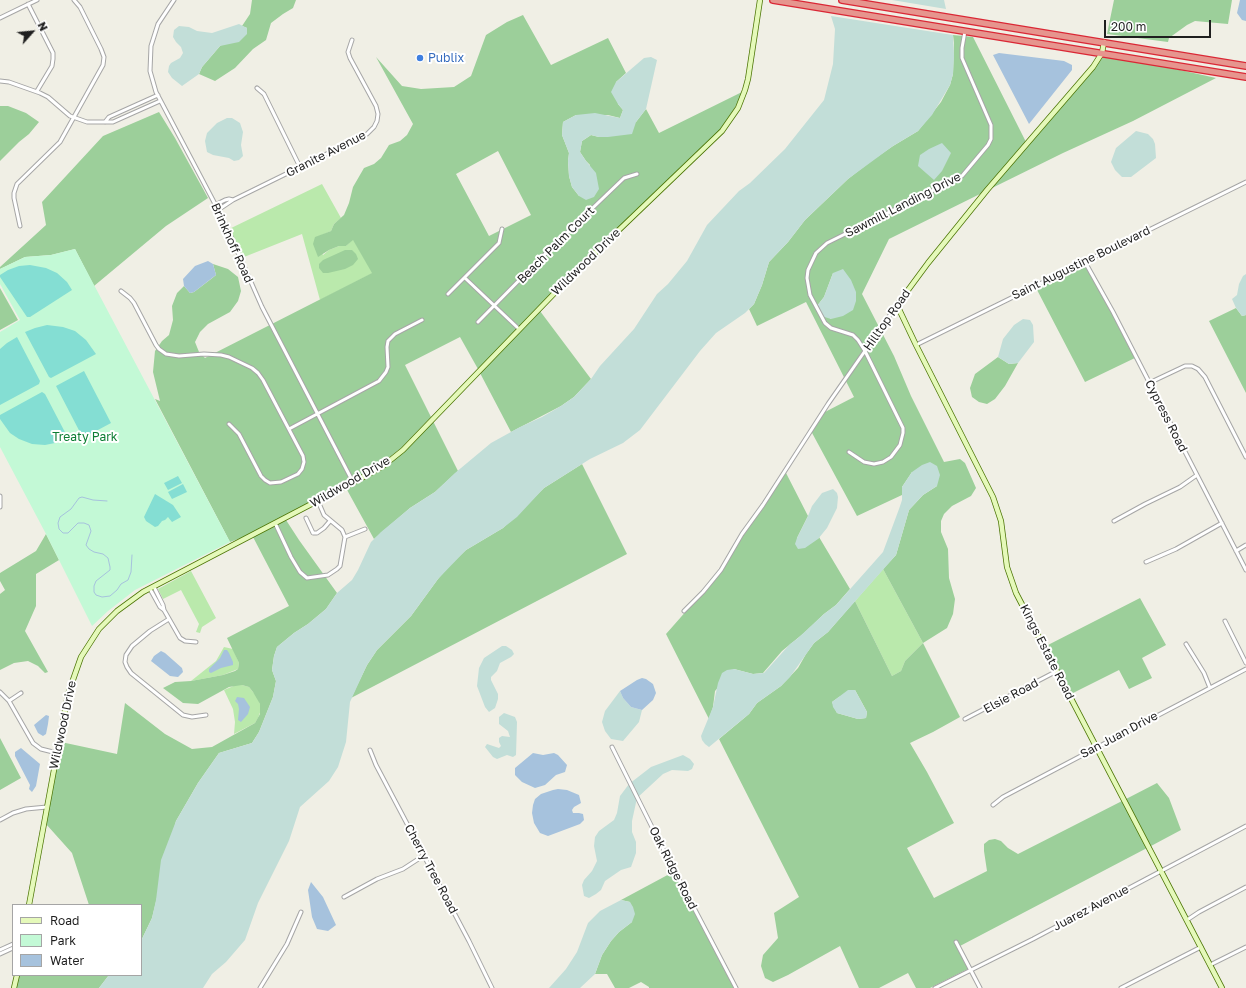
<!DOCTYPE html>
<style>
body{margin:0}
#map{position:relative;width:1246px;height:988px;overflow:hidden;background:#f0efe5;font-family:"Golos Text",sans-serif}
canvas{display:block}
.legend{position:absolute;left:12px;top:904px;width:130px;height:72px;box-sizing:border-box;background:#fff;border:1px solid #a5a5a5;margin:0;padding:5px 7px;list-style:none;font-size:12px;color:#1f1f1f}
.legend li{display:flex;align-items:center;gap:8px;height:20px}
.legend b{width:20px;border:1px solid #a5a5a5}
.north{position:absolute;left:12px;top:12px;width:40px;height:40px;-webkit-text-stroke:3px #fff;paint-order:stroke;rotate:63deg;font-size:11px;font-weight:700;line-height:16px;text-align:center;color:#1f1f1f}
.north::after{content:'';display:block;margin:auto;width:14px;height:18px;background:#1f1f1f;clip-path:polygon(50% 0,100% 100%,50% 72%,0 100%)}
.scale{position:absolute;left:1104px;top:20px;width:107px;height:18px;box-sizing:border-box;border:2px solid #1f1f1f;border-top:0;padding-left:5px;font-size:12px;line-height:14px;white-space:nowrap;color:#1f1f1f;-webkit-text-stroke:3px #fff;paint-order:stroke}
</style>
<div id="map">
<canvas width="1246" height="988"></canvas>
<ul class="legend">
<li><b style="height:5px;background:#e5f9ba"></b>Road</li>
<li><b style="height:11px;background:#c3f9d6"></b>Park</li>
<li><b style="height:11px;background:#a6c2dd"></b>Water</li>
</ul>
<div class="north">N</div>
<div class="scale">200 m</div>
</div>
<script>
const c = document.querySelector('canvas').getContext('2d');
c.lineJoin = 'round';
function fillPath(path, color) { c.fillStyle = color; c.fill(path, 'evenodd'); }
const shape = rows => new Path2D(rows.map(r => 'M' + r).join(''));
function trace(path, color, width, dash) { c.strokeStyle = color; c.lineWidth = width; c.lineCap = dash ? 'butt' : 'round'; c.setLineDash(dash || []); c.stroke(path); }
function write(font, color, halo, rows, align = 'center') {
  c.font = font + ' "Golos Text",sans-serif'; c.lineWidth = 4; c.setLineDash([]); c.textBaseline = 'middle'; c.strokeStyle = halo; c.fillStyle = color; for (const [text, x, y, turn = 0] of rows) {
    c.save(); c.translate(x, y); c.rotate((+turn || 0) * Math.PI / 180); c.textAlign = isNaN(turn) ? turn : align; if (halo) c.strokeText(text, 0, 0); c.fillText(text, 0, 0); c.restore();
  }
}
const grass = shape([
 [322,184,341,218,334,224,331,231,315,238,323,255,329,250,339,246,346,246,353,239,373,273,320,300,302,234,239,259,225,231],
 [883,569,923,643,905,661,901,671,892,676,855,601],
 [191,571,216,618,202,627,200,633,196,632,199,624,181,590,163,599,158,589],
 [224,647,233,649,239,663,238,669,223,675,191,681,216,661],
 [236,685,242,685,249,687,253,692,258,697,260,704,261,710,258,718,255,723,234,734,235,722,233,709,224,690]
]);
const forest = shape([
 [252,0,296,0,293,8,283,14,271,23,266,40,253,49,235,68,215,81,199,74,202,67,220,46,247,28,242,26,250,14],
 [1114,0,1232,0,1228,24,1195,21,1187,25,1169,38,1168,42,1107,34],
 [523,15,551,65,608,38,626,73,616,82,618,104,623,110,620,118,608,115,576,115,563,122,562,135,569,153,568,161,569,176,572,187,579,196,590,165,586,161,580,152,582,141,591,135,599,137,636,122,646,109,659,133,742,92,738,102,724,126,478,369,460,337,405,365,431,417,401,448,372,471,249,535,230,542,155,399,160,401,153,372,155,351,162,341,169,335,173,320,172,306,177,293,184,286,190,293,194,292,211,279,216,275,213,264,228,269,238,277,241,291,238,301,230,312,208,324,200,332,195,342,199,352,205,358,372,273,353,240,346,246,339,246,329,250,318,257,313,244,315,237,331,231,334,224,344,215,349,203,353,187,364,168,374,164,381,158,389,145,400,141,407,135,413,124,376,57,402,86,421,89,454,87,471,76,486,35,507,22],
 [498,151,531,215,489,236,456,174],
 [953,35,973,37,1026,142,982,193,889,239,862,294,894,356,911,396,944,462,960,459,965,463,976,488,971,496,952,506,944,514,941,521,941,532,948,549,949,578,955,599,953,614,947,628,923,643,960,717,933,732,910,743,927,772,954,823,907,848,934,898,987,871,984,851,984,844,989,840,995,839,1001,841,1008,848,1018,854,1122,801,1147,848,960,946,970,968,930,988,916,988,908,973,879,988,859,988,840,946,788,975,773,982,765,978,761,966,763,955,778,938,774,913,799,897,719,739,749,714,757,703,781,686,798,668,806,654,814,643,828,632,855,601,892,676,901,671,905,661,923,643,883,569,896,555,909,510,923,495,937,486,912,472,902,487,902,495,857,516,811,431,823,413,854,397,806,302,757,326,749,309,754,304,762,285,769,262,788,242,805,220,848,179,871,161,893,146,918,131,941,102,950,85,953,74,954,43],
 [833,273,831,319,817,306,824,297],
 [855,690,867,712,866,718,858,719,837,713,832,702,839,697],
 [1102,57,1162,66,1216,78,1133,121,1063,153,990,189,1094,68],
 [0,106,8,106,26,113,39,122,29,134,19,142,0,161],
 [159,112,175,138,208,198,166,226,94,286,75,249,51,255,25,257,0,269,0,267,46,225,42,202,103,136],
 [345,250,352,250,356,254,358,259,353,265,345,269,328,273,323,273,319,268,319,264,323,260],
 [1087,261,1137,357,1085,382,1035,286],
 [0,288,18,320,0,330],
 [1236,308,1242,316,1246,315,1246,393,1209,321],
 [540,311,591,379,574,397,561,406,511,432,480,373],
 [998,357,1009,364,1018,363,1005,386,995,399,987,404,979,402,972,397,970,388,975,374],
 [433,421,458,471,435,492,410,508,374,539,346,488,384,467],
 [582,464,627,554,351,698,367,665,377,650,411,616,438,579,450,565,466,550,503,528,544,488],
 [785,471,808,516,797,538,818,539,819,537,850,589,836,605,824,614,804,633,782,651,763,673,753,674,734,669,715,691,713,707,709,719,666,634,718,575,737,544],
 [286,520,299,540,337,593,326,609,308,624,294,633,277,647,274,656,272,670,276,681,273,697,259,732,252,743,219,753,198,783,176,821,152,918,141,941,141,905,89,905,72,853,46,824,61,742,117,754,125,703,165,734,192,749,212,747,255,723,260,714,260,704,253,692,249,687,242,685,229,687,198,704,183,703,163,688,175,682,191,681,223,675,235,671,238,669,239,663,227,638,289,606,253,537],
 [46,534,59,560,36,574,36,606,25,631,48,672,45,673,38,666,28,661,14,663,0,670,0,594,5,590,0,581,0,573,36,551],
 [1140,598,1166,645,1142,658,1152,678,1129,689,1119,670,1071,694,1046,646],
 [0,738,21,778,0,790],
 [1157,783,1169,798,1181,830,1151,846,1126,799],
 [675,871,735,988,649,988,649,987,641,982,629,988,615,988,607,974,595,974,602,955,611,941,619,932,632,922,630,902,621,900],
 [19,975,109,975,99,988,16,988]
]);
const wetland = shape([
 [892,0,944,0,946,9],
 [831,16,953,35,954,56,953,74,950,85,932,115,918,131,893,146,848,179,805,220,788,242,769,262,762,285,754,304,745,313,716,333,700,351,640,430,623,443,590,459,544,488,517,517,503,528,466,550,438,579,411,616,377,650,367,665,350,702,346,742,338,767,329,781,300,807,289,841,258,903,245,940,226,962,212,974,203,988,99,988,109,975,141,975,141,941,152,918,156,900,161,860,176,821,198,783,219,753,252,743,259,732,273,697,276,681,272,670,274,656,277,647,294,633,308,624,326,609,337,593,352,580,358,570,371,542,381,532,410,508,435,492,455,473,491,443,520,427,542,417,561,406,574,397,591,379,600,366,634,329,657,294,668,284,687,261,707,225,739,191,750,183,785,149,824,100,833,64,835,29],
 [239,24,247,28,247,34,239,42,220,46,202,67,199,74,182,86,172,78,168,72,169,66,171,63,180,58,183,53,181,47,176,42,173,37,174,30,179,26,189,27,197,31,212,33],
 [651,57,657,60,646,109,636,122,632,134,608,137,599,137,591,135,582,141,580,152,586,161,596,173,599,189,594,197,586,200,579,196,572,187,569,176,568,161,569,153,562,135,563,122,576,115,595,113,620,118,623,110,618,104,611,92,616,82,644,58],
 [227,118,232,118,240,123,243,132,241,145,243,156,239,160,234,161,229,158,213,155,207,152,205,141,207,133,217,123],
 [1136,131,1148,134,1153,139,1155,144,1156,158,1131,177,1122,177,1115,170,1111,162,1116,148],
 [942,143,951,153,942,171,934,180,918,166,920,155,929,149],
 [843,269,851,280,856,292,856,301,853,310,843,316,831,319,818,315,817,306,824,297,833,273],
 [1246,274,1246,315,1242,316,1236,308,1232,299,1237,295,1239,284,1243,276],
 [1023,319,1030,320,1033,325,1034,342,1018,363,1009,364,998,357,1003,339,1014,325],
 [930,462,937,466,940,475,937,486,923,495,909,510,896,555,828,632,814,643,790,677,781,686,757,703,749,714,709,747,705,744,702,740,701,736,713,707,718,683,722,673,727,670,734,669,753,674,764,673,790,644,797,639,824,614,836,605,883,552,899,509,902,500,902,487,912,472,922,465],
 [833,489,837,493,838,497,837,508,827,528,818,539,805,548,798,549,795,544,797,538,808,516,812,506,822,493],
 [502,646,506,646,512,650,514,654,511,657,500,663,497,671,491,677,491,680,498,694,498,699,495,708,489,712,485,707,477,686,479,668,484,658],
 [848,690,855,690,867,712,866,718,858,719,837,713,833,707,832,702],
 [620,691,623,698,631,707,642,710,639,722,623,741,611,739,605,731,602,722,605,711],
 [504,713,515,717,517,722,516,755,513,757,507,755,497,759,493,757,485,747,487,744,499,748,501,746,499,742,499,738,502,736,510,737,508,731,499,724,499,717],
 [683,755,690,759,694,764,692,769,688,771,672,770,663,774,637,798,632,821,632,832,636,842,636,853,631,867,621,870,605,881,601,890,596,894,589,898,584,896,582,885,584,880,592,871,597,861,594,846,595,837,599,831,614,820,617,813,620,796,629,784,651,767],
 [621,900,630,902,633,907,635,914,632,922,619,932,611,941,602,955,595,974,580,988,549,988,566,969,577,952,588,923,600,911]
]);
const park = shape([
 [75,249,230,542,135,590,108,611,92,626,46,534,0,447,0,332,20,320,0,284,0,269,25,257,51,255]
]);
const pitch = shape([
 [30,265,46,268,57,273,67,282,72,290,30,317,27,317,0,277,0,275,8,270,19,266],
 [47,325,63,327,75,331,86,340,96,354,51,378,49,377,25,332,35,328],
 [17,337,40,381,39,384,0,405,0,349,7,343],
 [84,371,111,423,83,438,56,386],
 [42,392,45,394,68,438,55,443,45,445,32,444,19,439,10,433,0,419,0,415],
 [178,476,182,483,168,490,164,483],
 [183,484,187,492,172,499,168,492],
 [155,494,173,505,181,517,172,522,168,517,165,520,162,521,158,526,155,527,146,521,144,517]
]);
const water = shape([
 [1240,0,1246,0,1246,21,1242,20,1237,13],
 [999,53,1064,61,1072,65,1072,70,1029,124,993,55],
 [208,261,213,264,216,275,194,292,190,293,184,286,183,279,195,266],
 [224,650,227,650,229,653,233,662,233,665,221,668,211,673,209,672,209,669,220,658],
 [161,651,165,653,182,668,183,672,178,677,170,676,151,661,154,656],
 [642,678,646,679,653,684,656,693,653,700,642,710,631,707,623,698,620,691,637,680],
 [237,697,244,698,250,707,248,714,241,722,238,720,239,709,238,704,235,701],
 [46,715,49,716,48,724,46,734,43,736,38,733,34,725],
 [21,748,40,764,36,786,32,792,29,789,30,785,15,756,15,752],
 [533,753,543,755,554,753,558,755,567,765,565,772,556,775,545,785,535,788,522,782,515,775,515,768],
 [558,789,567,790,579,795,581,803,574,807,572,810,573,813,579,813,583,814,584,820,580,824,548,836,540,833,534,823,532,813,533,805,535,799,541,794,553,790],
 [311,882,323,897,336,925,328,931,317,929,312,917,308,890]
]);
const stream = shape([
 [107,501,93,500,82,497,79,498,71,509,60,517,58,523,59,529,63,533,68,533,78,523,84,523,89,525,91,531,86,545,89,549,94,552,103,554,108,558,110,567,110,570,96,581,94,586,94,592,96,595,102,597,110,596,117,590,121,584,128,580,131,572,132,555]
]);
const street = shape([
 [174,0,158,24,151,46,150,71,156,92,225,223,262,307,353,482],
 [28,4,53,53,53,59,52,66,37,91],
 [0,18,37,0],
 [0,81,9,82,40,93,48,97,70,116,87,122,113,122,160,101],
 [257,88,264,94,300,167],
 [105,122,109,117,158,95],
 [215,205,225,200,229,199,233,200],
 [218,210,233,200,367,134,374,127,377,121,378,114,376,106,350,58,348,52,352,40],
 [20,226,14,198,14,193,17,184,60,142,103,65,104,57,101,49,80,7,74,0],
 [1085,262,1113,312,1246,570],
 [465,278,519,329],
 [121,291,130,298,134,303,156,345,159,349,166,354,179,356,204,354,221,355,229,357,252,368,258,373,263,380,303,456,304,462,302,469,298,474,281,482,270,483,265,480,261,476,239,434,229,424],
 [448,294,499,243,502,229],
 [478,322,553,246,624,178,637,174],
 [916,345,1246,182],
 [1149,383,1185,366,1192,366,1198,369,1205,377,1246,457],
 [289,429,379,381,386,372,388,367,387,347,388,341,395,334,422,320],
 [849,452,864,462,874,464,883,462,891,457,900,445,903,433,903,428,865,351,858,340,853,335,831,328,825,323,810,295,807,278,808,270,816,253,827,243,962,176,988,145,991,139,991,125,962,58,962,48,965,31],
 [0,496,0,507],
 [318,501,324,515,342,530,345,537],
 [306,518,313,533,317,533,324,528,330,521],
 [1114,521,1145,504,1180,487,1197,475],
 [275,523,291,557,300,572,307,578,328,575,337,569,340,566,345,537],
 [345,537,365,529],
 [1236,551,1246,545],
 [1146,562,1176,549,1222,523],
 [150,589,160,607,164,610,163,605,154,587],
 [164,610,180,638,185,641,196,642],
 [684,611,703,592,721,570,742,534,763,505,828,404,897,305],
 [169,619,150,631,132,646,126,655,125,662,127,667,131,673,183,715,192,717,206,715],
 [1225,621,1246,663],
 [1186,644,1204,673,1210,688],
 [0,692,9,701,33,743,41,749,57,753],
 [9,701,21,693],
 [965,719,1057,671],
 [612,747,660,843,736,988],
 [370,750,376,765,469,941,492,988],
 [993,805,1003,797,1246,669],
 [0,820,13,813,26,809,47,807],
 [344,897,377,879,403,869,423,856],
 [1187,920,1199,912,1246,887],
 [956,942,980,988],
 [0,950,13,944],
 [0,954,13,948],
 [1210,965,1246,947],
 [260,988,287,944,301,912],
 [935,988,1033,939,1246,826],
 [1121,988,1201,947]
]);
const secondary = shape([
 [1104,42,1102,53,1093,67,987,190,928,263,897,305,916,345,993,497,1001,521,1007,567,1016,593,1222,988],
 [29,905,68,694,81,657,99,629,117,611,143,592,367,475,383,466,403,450,572,275,722,131,738,108,745,90,748,79,760,0],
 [14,988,17,975]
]);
const highway = shape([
 [773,0,1246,77],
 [842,0,1246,66]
]);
const markers = [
 [420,58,4,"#3f7fe0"]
];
const shopNames = [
 ["Publix",428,58]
];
const streetNames = [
 ["Granite Avenue",326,154,-27],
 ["Sawmill Landing Drive",903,205,-27],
 ["Brinkhoff Road",232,243,66],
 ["Beach Palm Court",556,245,-45],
 ["Wildwood Drive",586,262,-44],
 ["Saint Augustine Boulevard",1081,263,-26],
 ["Hilltop Road",887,320,-55],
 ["Cypress Road",1166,416,63],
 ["Wildwood Drive",350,482,-30],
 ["Kings Estate Road",1047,652,63],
 ["Elsie Road",1011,696,-28],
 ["Wildwood Drive",63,725,-78],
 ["San Juan Drive",1119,735,-28],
 ["Oak Ridge Road",673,868,63],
 ["Cherry Tree Road",431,869,62],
 ["Juarez Avenue",1091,908,-28]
];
const parkNames = [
 ["Treaty Park",85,437]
];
fillPath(grass, '#bae9ac');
fillPath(forest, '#9ccf9a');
fillPath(wetland, '#c2ded8');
fillPath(park, '#c3f9d6');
fillPath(pitch, '#84ded3');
fillPath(water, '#a6c2dd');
trace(stream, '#a6c2dd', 1);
trace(street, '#a6a6a6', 5);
trace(secondary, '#4d7606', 6);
trace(highway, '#da2735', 8);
trace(street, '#fff', 3);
trace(secondary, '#e5f9ba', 4.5);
trace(highway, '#e6958e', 5.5);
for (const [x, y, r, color] of markers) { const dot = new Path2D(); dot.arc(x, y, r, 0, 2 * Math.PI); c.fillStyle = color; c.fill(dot); trace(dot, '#fff', 1.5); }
write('12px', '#366cbe', '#fff', shopNames, 'left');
write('12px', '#1f1f1f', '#fff', streetNames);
write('12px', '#0d7e34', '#fff', parkNames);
</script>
